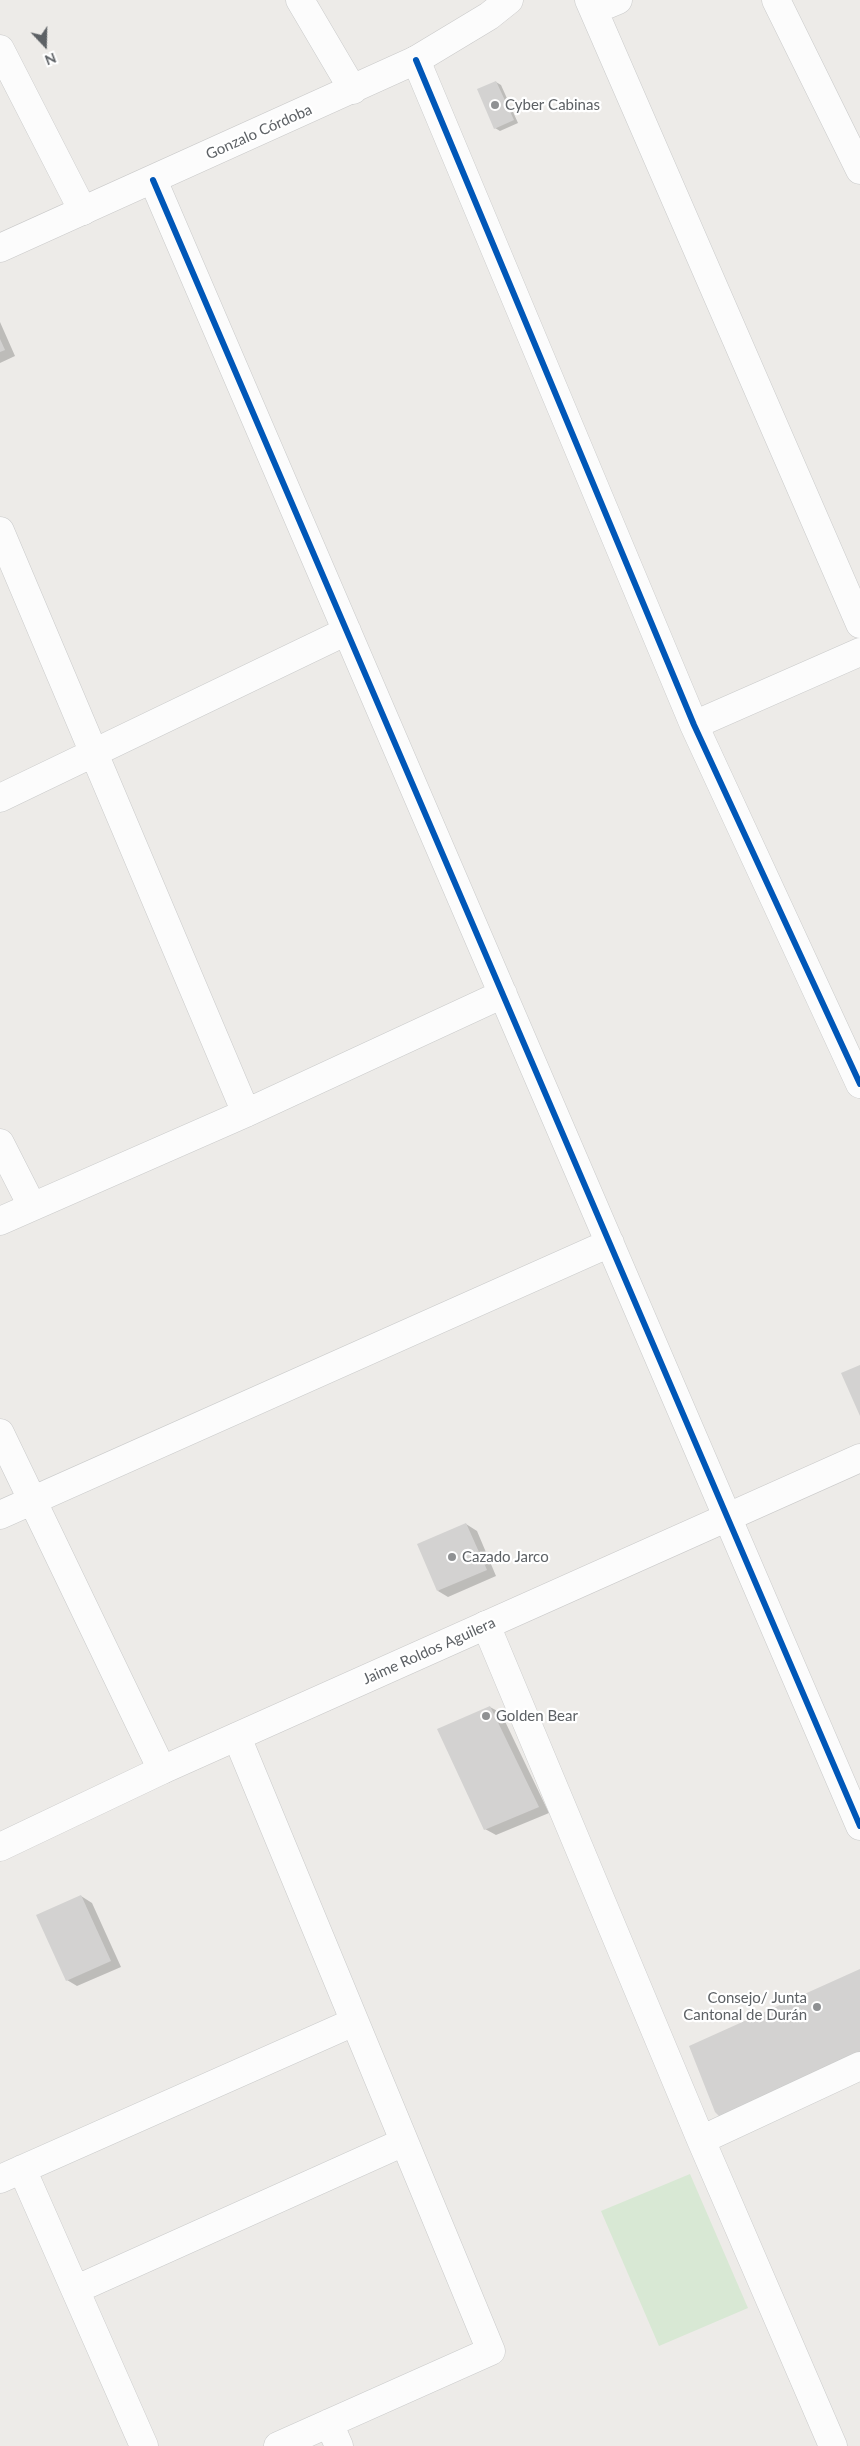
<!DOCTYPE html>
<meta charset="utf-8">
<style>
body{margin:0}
#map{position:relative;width:860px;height:2446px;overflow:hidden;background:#edebe8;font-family:Lato,sans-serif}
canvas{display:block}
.north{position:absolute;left:20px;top:20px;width:50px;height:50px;-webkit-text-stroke:4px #fff;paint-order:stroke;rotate:159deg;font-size:14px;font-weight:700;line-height:20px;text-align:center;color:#5d6165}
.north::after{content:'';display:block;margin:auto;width:18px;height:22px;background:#5d6165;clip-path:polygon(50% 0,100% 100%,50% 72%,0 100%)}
</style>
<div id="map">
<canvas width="860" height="2446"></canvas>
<div class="north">N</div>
</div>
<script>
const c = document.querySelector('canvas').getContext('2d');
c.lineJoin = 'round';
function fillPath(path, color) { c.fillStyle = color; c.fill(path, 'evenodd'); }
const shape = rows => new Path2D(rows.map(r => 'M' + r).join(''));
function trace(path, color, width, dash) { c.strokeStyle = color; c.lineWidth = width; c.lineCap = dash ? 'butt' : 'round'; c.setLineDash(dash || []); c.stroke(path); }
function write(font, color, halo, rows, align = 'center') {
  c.font = font + ' Lato,sans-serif'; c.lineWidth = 4.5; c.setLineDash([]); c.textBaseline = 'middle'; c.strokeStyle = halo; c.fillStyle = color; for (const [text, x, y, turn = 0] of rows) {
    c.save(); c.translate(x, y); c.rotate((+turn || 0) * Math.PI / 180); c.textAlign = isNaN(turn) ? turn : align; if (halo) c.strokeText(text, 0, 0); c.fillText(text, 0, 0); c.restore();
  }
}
const green = shape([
 [690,2174,748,2308,659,2346,601,2211]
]);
const shadow = shape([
 [496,82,501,85,518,123,500,131,495,128],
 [0,322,15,356,0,363],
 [466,1524,477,1531,496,1576,448,1597,438,1591],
 [490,1707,501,1713,549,1813,496,1835,485,1829],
 [81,1896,92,1903,121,1967,77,1986,67,1980]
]);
const building = shape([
 [496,81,514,120,494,129,477,89],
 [0,339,5,350,0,352],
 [860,1365,860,1416,841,1373],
 [466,1523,487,1570,437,1591,417,1544],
 [490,1706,539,1807,484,1830,437,1729],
 [81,1895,111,1961,66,1981,36,1915],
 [860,1969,860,2057,721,2118,715,2112,689,2046]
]);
const street = shape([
 [300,0,353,90],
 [589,0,860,624],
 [776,0,860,170],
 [594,10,618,0],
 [0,49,83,211],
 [416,60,694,725,860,1084],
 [153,180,860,1826],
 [0,531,246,1113],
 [694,725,860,652],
 [0,798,347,631],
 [0,1143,32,1206],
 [0,1221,246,1113,503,994],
 [0,1433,162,1770],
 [0,1515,610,1243],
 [486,1625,701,2140,833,2446],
 [237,1737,491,2351,278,2446],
 [701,2140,860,2066],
 [22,2169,144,2446],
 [0,2179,354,2022],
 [77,2289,404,2142],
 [329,2423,339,2446]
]);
const secondary = shape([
 [0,248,416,60,489,16,509,0],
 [0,1847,162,1770,860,1458]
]);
const cycleway = shape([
 [416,60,694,725,860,1084],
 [153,180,860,1826]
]);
const markers = [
 [495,105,5,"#8f9193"],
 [452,1557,5,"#8f9193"],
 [486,1716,5,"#8f9193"],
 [817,2007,5,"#8f9193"]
];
const poiNames = [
 ["Cyber Cabinas",505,105],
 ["Cazado Jarco",462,1557],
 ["Golden Bear",496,1716],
 ["Consejo/ Junta",807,1998,"right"],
 ["Cantonal de Durán",807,2015,"right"]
];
const streetNames = [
 ["Gonzalo Córdoba",259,132,-24],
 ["Jaime Roldos Aguilera",429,1651,-24]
];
fillPath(green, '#d8e8d4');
fillPath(shadow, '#0003');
fillPath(building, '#d3d2d1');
trace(street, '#c9caca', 29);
trace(secondary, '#c9c9c9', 29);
trace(street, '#fcfcfc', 28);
trace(secondary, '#fcfcfc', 28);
trace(cycleway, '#0057b8', 6);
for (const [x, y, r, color] of markers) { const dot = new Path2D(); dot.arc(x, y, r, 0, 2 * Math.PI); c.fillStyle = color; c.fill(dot); trace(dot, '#fff', 2); }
write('15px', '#5d6165', '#fff', poiNames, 'left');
write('15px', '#5d6165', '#fff', streetNames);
</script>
